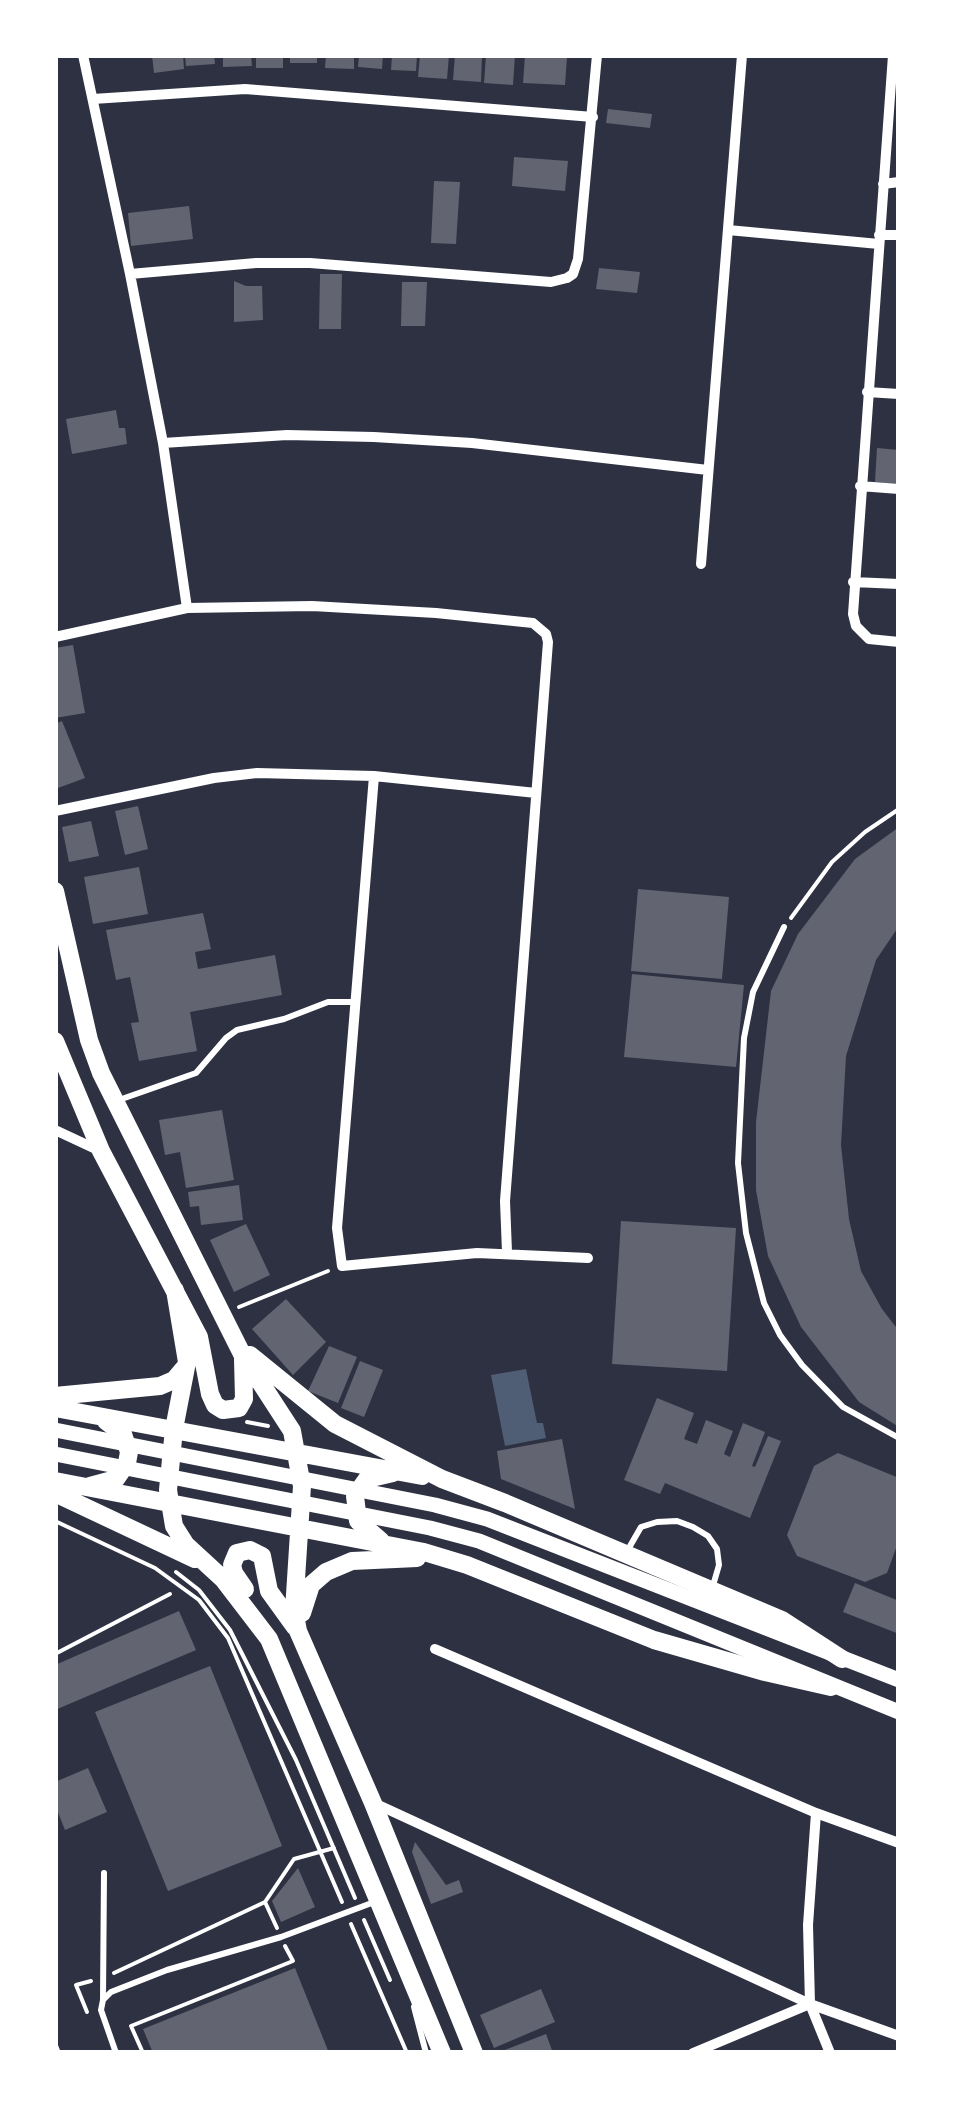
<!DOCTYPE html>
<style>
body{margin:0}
#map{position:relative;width:954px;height:2108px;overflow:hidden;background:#2d3142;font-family:"Fira Sans Condensed",sans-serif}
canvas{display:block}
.frame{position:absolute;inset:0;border:58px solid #fff;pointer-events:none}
</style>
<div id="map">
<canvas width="954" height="2108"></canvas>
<div class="frame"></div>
</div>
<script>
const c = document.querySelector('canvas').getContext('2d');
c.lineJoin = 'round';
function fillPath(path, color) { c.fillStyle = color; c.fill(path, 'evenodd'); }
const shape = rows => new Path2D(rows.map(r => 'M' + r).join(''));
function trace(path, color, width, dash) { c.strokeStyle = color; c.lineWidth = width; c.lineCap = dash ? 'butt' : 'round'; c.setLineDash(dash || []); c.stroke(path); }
const water = shape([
 [526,1369,537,1423,543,1423,546,1438,505,1446,491,1375]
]);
const building = shape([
 [152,55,183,55,184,69,154,73],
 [185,55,214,55,215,64,186,66],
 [223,55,251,55,252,66,223,67],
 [256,55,283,55,283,68,256,68],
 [290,55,317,55,317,63,290,63],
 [326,55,354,55,354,69,325,68],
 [359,55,383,55,382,69,358,67],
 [392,55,417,55,416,71,391,70],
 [420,55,449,55,447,79,418,77],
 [455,55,482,55,481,82,453,80],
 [486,55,515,55,513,85,484,83],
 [525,55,567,57,565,85,523,83],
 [608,109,652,114,650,128,606,123],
 [514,157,568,161,565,191,512,186],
 [434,181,460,182,456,244,431,243],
 [189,206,193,239,131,246,128,213],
 [599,268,640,272,637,293,596,289],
 [320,274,342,274,341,329,319,329],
 [234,281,246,286,262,286,263,320,234,322],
 [402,282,427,282,425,326,401,326],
 [116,410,119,428,125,428,127,444,72,454,66,419],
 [877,448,899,450,899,484,875,482],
 [73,645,85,713,55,718,55,648],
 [62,721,85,778,58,788,55,780,55,724],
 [138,806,148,849,125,855,115,811],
 [91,821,99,856,69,862,62,827],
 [899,827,899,926,876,960,846,1056,841,1145,849,1219,861,1271,882,1309,899,1331,899,1427,859,1402,801,1327,768,1256,756,1190,756,1122,771,991,798,934,855,859],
 [139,867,148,914,93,924,84,877],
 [638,889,729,897,722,979,631,971],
 [203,913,211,949,195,952,198,969,275,955,282,995,190,1012,197,1051,139,1061,131,1023,139,1022,130,977,116,980,106,930],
 [632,974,744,985,736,1067,624,1057],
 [222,1110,234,1180,186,1188,180,1152,165,1155,159,1120],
 [239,1185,243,1220,201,1225,199,1206,190,1207,188,1192],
 [621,1221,736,1228,727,1371,612,1364],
 [246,1224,270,1275,234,1292,210,1240],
 [286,1299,326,1342,293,1375,252,1329],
 [329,1346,357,1357,338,1403,308,1391],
 [360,1361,383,1370,364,1417,341,1408],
 [657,1398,694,1413,684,1439,697,1444,706,1420,733,1431,724,1454,730,1457,743,1423,765,1432,752,1466,755,1467,768,1436,781,1441,750,1518,665,1483,660,1494,624,1480],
 [562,1439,575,1509,501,1479,497,1451],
 [838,1453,899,1478,899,1540,887,1573,865,1582,797,1556,787,1535,814,1466],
 [855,1583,899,1601,899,1634,843,1612],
 [179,1611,196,1650,55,1710,55,1665],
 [210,1666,282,1846,168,1891,95,1712],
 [88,1768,107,1812,65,1830,55,1805,55,1782],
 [415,1842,446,1885,459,1880,463,1892,431,1904,412,1852],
 [298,1868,315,1907,281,1922,272,1901],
 [295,1968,329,2053,153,2053,143,2029],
 [541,1989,555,2022,494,2048,480,2015],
 [546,2034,553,2053,497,2053]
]);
const path = shape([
 [791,918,832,862,865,832,899,809],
 [239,1307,328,1271],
 [247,1422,268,1426],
 [55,1521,155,1568,199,1600,228,1638,342,1902],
 [176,1572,199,1590,230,1630,296,1760,355,1898],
 [55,1654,170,1594],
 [265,1902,294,1859,334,1848],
 [364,1920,390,1980],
 [351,1924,407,2053],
 [114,1973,265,1902,277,1928],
 [87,2012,76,1985,91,1981],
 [55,2043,59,2053],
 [143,2053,131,2026,293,1961,285,1946]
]);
const service = shape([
 [784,927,753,992,744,1038,738,1163,746,1233,764,1303,780,1335,802,1365,843,1407,899,1438],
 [116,1101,196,1073,226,1038,237,1030,284,1019,328,1002,353,1002],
 [626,1553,641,1527,657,1522,677,1521,693,1527,708,1536,717,1549,719,1565,712,1589],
 [103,1999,104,1873],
 [414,2007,426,2053],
 [116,2053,101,2010,103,2000,111,1992,167,1970,281,1937,377,1901]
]);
const minor = shape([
 [83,55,130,274,163,443,187,608],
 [893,55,853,614,856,626,869,639,899,642],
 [93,99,245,89,593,117],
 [883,184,899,182],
 [728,230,879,244],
 [879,235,899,235],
 [130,274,256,263,310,263,551,282,567,278,573,274,578,259,597,55],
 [867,392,899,394],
 [163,443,287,435,374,437,472,443,708,470],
 [860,486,899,489],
 [701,564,742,55],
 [853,582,899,584],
 [55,637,187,608,312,606,436,613,533,623,546,634,548,642,505,1201,507,1252],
 [374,776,337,1228,342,1266,477,1253,588,1258],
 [55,811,214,778,257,773,374,776,536,793],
 [55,1130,100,1151],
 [435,1649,816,1813,899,1843],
 [374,1803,810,2004,899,2036],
 [816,1813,808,1925,810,2004,830,2053],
 [693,2053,810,2004]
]);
const secondary = shape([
 [55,1430,435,1505,487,1519,899,1680],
 [55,1454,430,1528,479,1541,899,1712]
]);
const primary = shape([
 [55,891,89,1040,101,1073,242,1354,292,1431,302,1486,294,1610,298,1631,373,1803,474,2053],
 [55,1041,101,1151,199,1337,210,1394,215,1405,223,1410,239,1408,244,1399,243,1359],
 [175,1290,187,1362,174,1429,168,1490,174,1526,186,1545,223,1579,269,1639,442,2053],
 [250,1355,335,1424,442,1479,505,1503,782,1620,842,1659],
 [55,1396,160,1386,174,1380,185,1367],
 [55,1408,422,1476],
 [55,1481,424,1552,467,1565,654,1640,765,1672,831,1687],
 [90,1486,116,1479,127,1463,129,1452,123,1434,106,1421],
 [55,1493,195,1559],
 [381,1541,358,1521,355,1496,367,1479,393,1473],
 [245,1589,234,1573,232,1565,237,1553,250,1550,262,1556,269,1591,295,1627],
 [302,1613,311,1585,326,1572,352,1561,417,1558]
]);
fillPath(water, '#4f5d75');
fillPath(building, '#626471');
trace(path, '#fff', 4);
trace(service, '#fff', 6);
trace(minor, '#fff', 10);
trace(secondary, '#fff', 15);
trace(primary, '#fff', 18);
</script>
